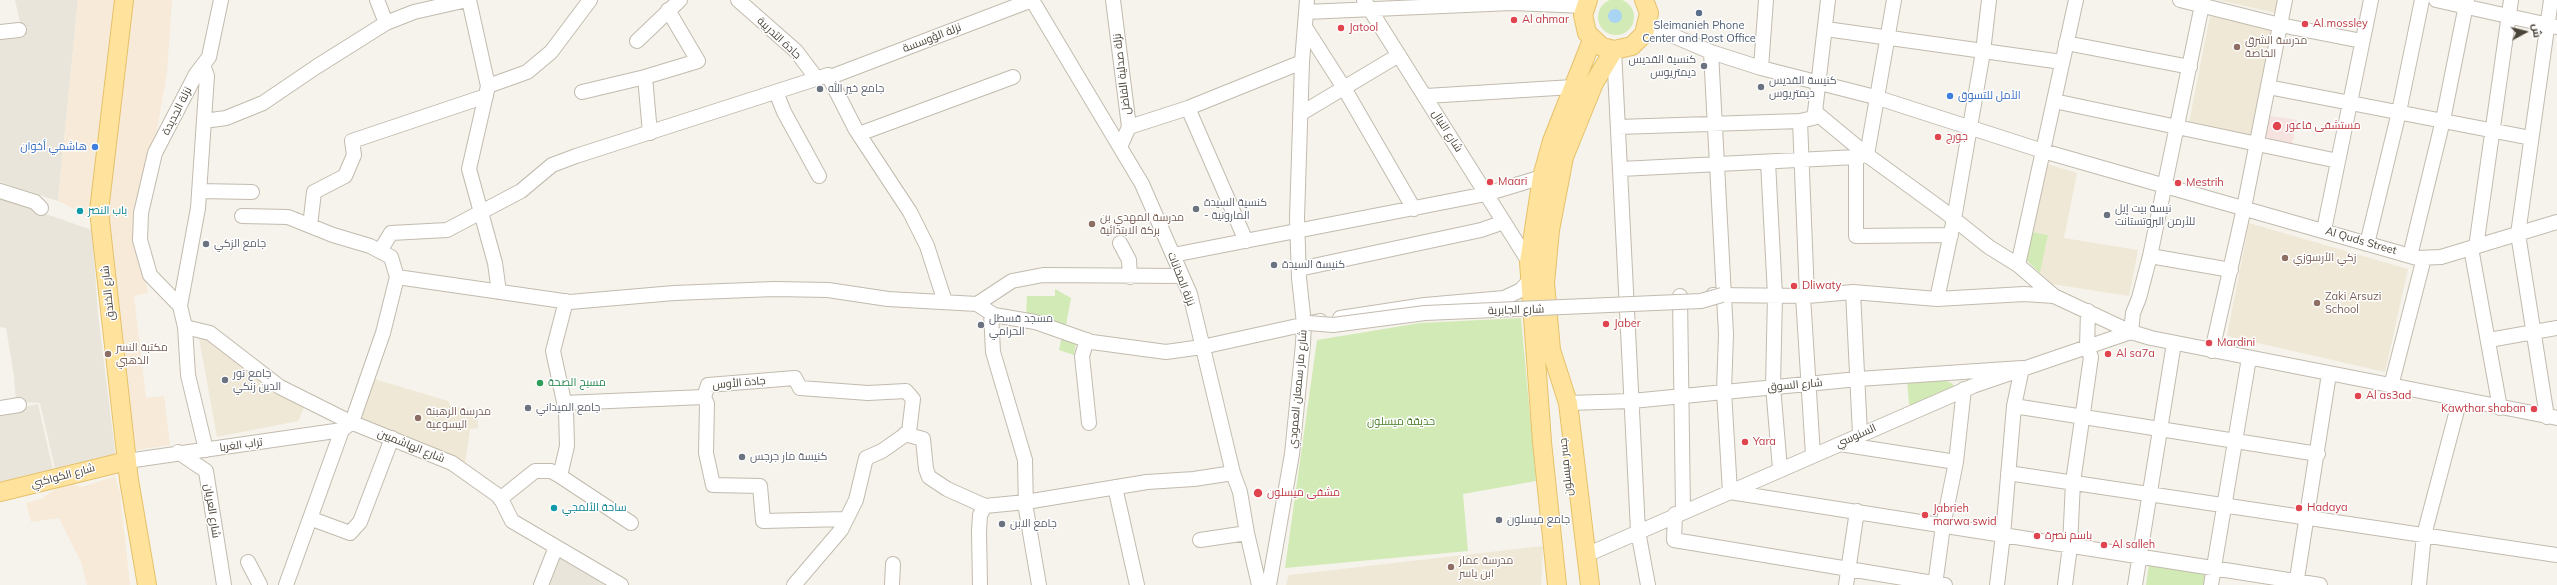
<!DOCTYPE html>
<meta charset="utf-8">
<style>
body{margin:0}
#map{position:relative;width:2557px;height:585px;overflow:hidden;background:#f6f3ec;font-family:Mulish,Cairo,sans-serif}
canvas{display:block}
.north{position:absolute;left:2505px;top:12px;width:40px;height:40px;-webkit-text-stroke:3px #fff;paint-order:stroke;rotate:83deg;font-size:11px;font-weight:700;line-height:16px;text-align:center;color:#4b4439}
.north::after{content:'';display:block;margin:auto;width:14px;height:18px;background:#4b4439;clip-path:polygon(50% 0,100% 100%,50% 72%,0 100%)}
</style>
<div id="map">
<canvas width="2557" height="585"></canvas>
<div class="north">ش</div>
</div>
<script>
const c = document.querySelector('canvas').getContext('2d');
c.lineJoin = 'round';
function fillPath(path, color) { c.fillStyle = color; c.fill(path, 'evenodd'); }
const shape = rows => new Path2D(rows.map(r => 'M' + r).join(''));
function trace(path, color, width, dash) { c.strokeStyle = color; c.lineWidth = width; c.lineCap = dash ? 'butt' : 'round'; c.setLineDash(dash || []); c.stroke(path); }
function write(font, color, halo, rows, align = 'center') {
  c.font = font + ' Mulish,Cairo,sans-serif'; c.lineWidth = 3; c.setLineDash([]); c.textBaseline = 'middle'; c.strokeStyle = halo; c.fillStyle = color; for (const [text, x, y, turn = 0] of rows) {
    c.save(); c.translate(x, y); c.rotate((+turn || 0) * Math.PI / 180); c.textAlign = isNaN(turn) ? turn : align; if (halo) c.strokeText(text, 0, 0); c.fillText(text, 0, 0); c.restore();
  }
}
const residential = shape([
 [15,0,78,0,58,201,0,182,0,37,23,36],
 [0,198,92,230,98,314,116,459,56,473,40,403,16,402,14,376,6,328,0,327],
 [38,404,53,470,0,483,0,412],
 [559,555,610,585,547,585]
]);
const commercial = shape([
 [78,0,120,0,94,219,58,201],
 [132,0,172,0,167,73,156,135,141,183,138,237,148,293,134,296,146,398,164,396,170,445,130,451,107,220],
 [115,476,120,493,130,585,87,585,81,562,59,518,31,522,26,503,41,499,66,482,82,487]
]);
const education = shape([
 [2218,0,2279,0,2276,13],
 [2210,16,2273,29,2252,135,2189,123],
 [2047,164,2077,173,2064,238,2138,250,2129,296,2052,284,2040,273,2048,235,2031,232],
 [2249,223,2408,269,2385,372,2227,336],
 [199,338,210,340,305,406,298,421,217,437],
 [371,378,448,401,450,406,477,409,478,428,470,429,465,465,357,420],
 [1543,546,1541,585,1286,585,1289,575]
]);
const medical = shape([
 [2264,115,2297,120,2292,145,2261,138]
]);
const green = shape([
 '1598 17a18 18 0 1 1 36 0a18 18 0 1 1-36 0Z',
 [2031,232,2048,235,2040,273,2025,259],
 [1055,289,1071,298,1066,325,1026,315,1027,296,1055,296],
 [1521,318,1536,481,1463,494,1468,551,1285,568,1317,340,1420,323],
 [1062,336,1076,342,1074,355,1059,350],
 [1941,378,1953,384,1953,390,1914,406,1909,404,1907,380],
 [2149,563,2210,571,2208,585,2146,585]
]);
const water = shape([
 '1608 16a7 7 0 1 1 14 0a7 7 0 1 1-14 0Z'
]);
const minor = shape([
 [377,0,386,23],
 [469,0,488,86,469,169,495,263,499,292],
 [738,0,796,51,817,79],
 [1032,0,1142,184,1190,294,1233,473,1240,492,1247,533,1259,585],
 [1113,0,1129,127,1120,147],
 [1364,0,1529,262],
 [1828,0,1815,112,1867,155,1944,211,1989,247,2018,265,2054,296],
 [1894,0,1867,155,1856,157,1856,236,1951,235],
 [2180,0,2280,25,2362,41],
 [2436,0,2557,27],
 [1306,12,1512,3,1585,6],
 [1648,25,1711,52,1761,68,1875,97,2043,151,2417,258,2441,257,2557,222],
 [1305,27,1344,88,1414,209],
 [1826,29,2062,62],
 [0,32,19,30],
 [637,41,680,0],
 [2066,43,2190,67],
 [1614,50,1638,531,1648,585],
 [1711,52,1726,334,1724,391,1730,492,2320,585],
 [203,65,207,76,198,208,180,306,185,327,188,375,206,450],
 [1761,68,1766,0],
 [828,75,856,130,910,212,927,246,945,302],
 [488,86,527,72,551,52,590,0],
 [2268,87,2531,138],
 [582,92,645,77],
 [776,92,784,112,819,176],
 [1426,96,1573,87],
 [2054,101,2338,161],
 [1188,108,1246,241],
 [1300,114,1399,55],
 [204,121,226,118,263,103,316,67,386,23,414,12,467,0],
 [1800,121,1807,296],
 [1129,127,1188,108,1302,62],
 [1618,127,1800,121,1813,118,1815,112],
 [650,133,645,77,698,61,668,10],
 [859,134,1013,77],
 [1768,162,1775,295,1773,386,1780,469],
 [1621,169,1856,157],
 [0,191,35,202,41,208],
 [199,191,252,192],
 [310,226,314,192,345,176,354,155,352,141,486,96],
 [2324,230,2371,0],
 [1120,243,1129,260,1130,277],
 [2367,244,2399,112,2422,0],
 [2476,247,2511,0],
 [2471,248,2500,408],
 [380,251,391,233,447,230,521,191,552,165,576,156,828,75,833,76,1032,0],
 [1173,255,1486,194,1542,177],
 [2150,256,2231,270],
 [2410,256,2443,120,2467,0],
 [2018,265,2076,0],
 [1299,269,1481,230,1504,222],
 [1182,276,1043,275,1012,281,977,304,994,315,1035,322,1092,342,1166,352,1202,347,1320,321],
 [397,277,570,302,674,293,774,289,828,290,888,299,977,304],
 [1853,292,1860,434],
 [1713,295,1807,296,1853,292,1937,299,2024,294,2054,296,2131,332,2151,338,2557,418],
 [1680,296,1683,511],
 [1803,296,1813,455],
 [1937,299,1954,219,1983,52,1989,0],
 [566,301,553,351,566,411,567,446,560,476,631,523],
 [180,306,150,275,140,240,141,213,155,153,196,74,209,57,221,0],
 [991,313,993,352,1025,460,1026,509,1039,585],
 [1340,318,1425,305,1504,298,1521,290,1529,281],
 [185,327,210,333,280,387,348,421,452,463,500,497,512,521,621,585],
 [1087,340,1082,356,1089,423],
 [2489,340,2557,328],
 [2212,351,2244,208,2285,0],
 [2391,386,2424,258],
 [704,397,707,404,706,453,713,485,760,486,763,521,846,519],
 [564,403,704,397,708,385,795,378,800,388,868,393,906,391,913,399,909,432,882,451,866,458,856,500,841,530,794,585],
 [1568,403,1632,401,1858,379,2022,368,2014,406,2003,535,1997,585],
 [2014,406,2318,454],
 [0,408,19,405],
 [2547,417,2518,234,2551,0],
 [905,434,923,439,926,469,929,477,947,489,985,506,980,515,979,532,980,585],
 [1840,444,1956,462],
 [178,452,206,471,224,585],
 [127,461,342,430,352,422,383,333,397,277,391,257,370,246,333,235,288,217,242,216],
 [2008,473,2557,555],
 [1115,487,1137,585],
 [500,499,535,471,551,471,560,476],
 [985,506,1026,502,1147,482,1194,479,1233,473],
 [1675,514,1674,540,1945,585],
 [312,519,350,533,360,522,392,438],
 [1200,540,1247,533],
 [1586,555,1973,386,2131,332,2133,313,2139,298,2150,256,2203,0],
 [248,562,260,585],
 [286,585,342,430],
 [541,585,556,547],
 [892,585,893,564],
 [1269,585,1292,454,1303,344,1304,324,1299,278,1297,218,1302,62,1307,0],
 [1846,585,1857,511],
 [1935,585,1943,526,1956,462,1964,389],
 [2065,585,2070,546,2073,482,2091,357,2087,347,2088,311],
 [2135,585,2174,343],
 [2211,585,2249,358],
 [2296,585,2329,374],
 [2419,585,2424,535,2460,399]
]);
const major = shape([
 [124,0,99,211,129,480,147,585],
 [1588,0,1583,15,1587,33,1602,47,1614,50,1632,46,1644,34,1649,13,1644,0],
 [0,492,127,461],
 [1557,585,1542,442,1529,262,1542,177,1552,141,1592,40],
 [1590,585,1568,403,1551,350,1545,283,1550,230,1564,157,1594,83,1614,50]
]);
const minorBridge = shape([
 [1309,323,1333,325,1425,313,1701,301,1722,295]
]);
const markers = [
 [1699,13,4,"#5c6f8a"],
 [1514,20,4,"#e0444e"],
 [2305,24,4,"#e0444e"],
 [1341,28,4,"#e0444e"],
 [2237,47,4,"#8d6e63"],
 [1704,66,4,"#6b7280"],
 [1761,87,4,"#6b7280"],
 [820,89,4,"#6b7280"],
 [1950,96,4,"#3f7fe0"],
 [2277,126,5,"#e0444e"],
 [1938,137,4,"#e0444e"],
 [95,147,4,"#3f7fe0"],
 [1490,182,4,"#e0444e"],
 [2178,183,4,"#e0444e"],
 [1196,209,4,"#6b7280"],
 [80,211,4,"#0f9aa8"],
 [2107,215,4,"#6b7280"],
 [1092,224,4,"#8d6e63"],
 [206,244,4,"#6b7280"],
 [2285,258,4,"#8d6e63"],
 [1274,265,4,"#6b7280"],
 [1794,286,4,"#e0444e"],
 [2317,303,4,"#8d6e63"],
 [1606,324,4,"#e0444e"],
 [981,325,4,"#6b7280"],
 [2209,343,4,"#e0444e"],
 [108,354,4,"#8d6e63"],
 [2108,354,4,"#e0444e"],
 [225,380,4,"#6b7280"],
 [540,383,4,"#2e9e5b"],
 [2358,396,4,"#e0444e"],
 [528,408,4,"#6b7280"],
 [2534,409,4,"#e0444e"],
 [418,418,4,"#8d6e63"],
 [1745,442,4,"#e0444e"],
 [742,457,4,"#6b7280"],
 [1258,493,5,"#e0444e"],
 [554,508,4,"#0f9aa8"],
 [2299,508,4,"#e0444e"],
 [1925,515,4,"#e0444e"],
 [1499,520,4,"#6b7280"],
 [1002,524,4,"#6b7280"],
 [2037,536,4,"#e0444e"],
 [2104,545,4,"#e0444e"],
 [1451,567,4,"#8d6e63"]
];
const healthNames = [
 ["Al ahmar",1522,20],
 ["Al mossley",2313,24],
 ["Jatool",1349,28],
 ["مستشفى فاعور",2286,126],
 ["جورج",1946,137],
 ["Maari",1498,182],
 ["Mestrih",2186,183],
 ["Dliwaty",1802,286],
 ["Jaber",1614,324],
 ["Mardini",2217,343],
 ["Al sa7a",2116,354],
 ["Al as3ad",2366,396],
 ["Kawthar shaban",2526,409,"right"],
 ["Yara",1753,442],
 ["مشفى ميسلون",1267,493],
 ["Hadaya",2307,508],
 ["Jabrieh",1933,509],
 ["marwa swid",1933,522],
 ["باسم نصرة",2045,536],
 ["Al salleh",2112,545]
];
const serviceNames = [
 ["Sleimanieh Phone",1699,26],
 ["Center and Post Office",1699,39]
];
const streetNames = [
 ["جادة التدريبة",779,38,43],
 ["نزلة الؤوسسة",932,38,-21],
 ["نزلة صدلية الفاضل",1122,74,-97],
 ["نزلة الجديدة",177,111,-63],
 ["شارع النيال",1447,131,58],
 ["Al Quds Street",2361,241,16],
 ["نزلة المخانات",1181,279,69],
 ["شارع الخندق",108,293,-96],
 ["شارع الجابرية",1516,310,-2],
 ["جادة الأوس",739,383,-5],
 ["شارع السوق",1795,385,-5],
 ["شارع مار سمعان العمودي",1298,389,-85],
 ["السنوسي",1856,436,-24],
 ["تراب الغربا",241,445,-8],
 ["شارع الهاشميين",411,446,22],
 ["جسر ميسلون",1566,467,-96],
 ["شارع الكواكبي",63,476,-15],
 ["شارع العريان",212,511,81]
];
const educationNames = [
 ["مدرسة الشرق",2245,41],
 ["الخاصة",2245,54],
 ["مدرسة المهدي بن",1100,218],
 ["بركة الابتدائية",1100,231],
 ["زكي الأرسوزي",2293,258],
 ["Zaki Arsuzi",2325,297],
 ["School",2325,310],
 ["مكتبة النسر",116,348],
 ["الذهبي",116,361],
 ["مدرسة الرهبنة",426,412],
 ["اليسوعية",426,425],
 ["مدرسة عمار",1459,561],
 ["ابن ياسر",1459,574]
];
const worshipNames = [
 ["كنسية القديس",1696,60,"right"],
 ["ديمتريوس",1696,73,"right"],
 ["كنيسة القديس",1769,81],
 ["ديمتريوس",1769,94],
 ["جامع خير الله",828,89],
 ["كنسية السيدة",1204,203],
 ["- المارونية",1204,216],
 ["نيسة بيت إيل",2115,209],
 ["للأرمن البروتستانت",2115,222],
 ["جامع الزكي",214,244],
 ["كنيسة السيدة",1282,265],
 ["مسجد قسطل",989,319],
 ["الحرامي",989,332],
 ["جامع نور",233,374],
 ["الدين زنكي",233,387],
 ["جامع الميداني",536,408],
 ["كنيسة مار جرجس",750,457],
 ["جامع ميسلون",1507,520],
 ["جامع الابن",1010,524]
];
const shopNames = [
 ["الأمل للتسوق",1958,96],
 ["هاشمي أخوان",87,147,"right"]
];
const cultureNames = [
 ["باب النصر",88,211],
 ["ساحة الألمجي",562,508]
];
const leisureNames = [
 ["مسبح الصحة",548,383]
];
const parkNames = [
 ["حديقة ميسلون",1401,422]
];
fillPath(residential, '#eae5da');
fillPath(commercial, '#f7ead8');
fillPath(education, '#efe8d6');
fillPath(medical, '#f6e3e0');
fillPath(green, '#d2eab5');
fillPath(water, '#a9d4f2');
trace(minor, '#c2bbae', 16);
trace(major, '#e6c16a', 20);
trace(minor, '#fff', 14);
trace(major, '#ffe39c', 18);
trace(minorBridge, '#c2bbae', 16, []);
trace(minorBridge, '#fff', 14);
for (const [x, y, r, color] of markers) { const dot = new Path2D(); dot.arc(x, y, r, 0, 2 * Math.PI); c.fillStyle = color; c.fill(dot); trace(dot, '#fff', 1.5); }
write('11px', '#be3a42', '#fff', healthNames, 'left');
write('11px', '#4e5e75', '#fff', serviceNames);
write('11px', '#4b4439', '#fff', streetNames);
write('11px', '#785e54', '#fff', educationNames, 'left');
write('11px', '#5b616d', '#fff', worshipNames, 'left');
write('11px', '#366cbe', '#fff', shopNames, 'left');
write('11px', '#0d838f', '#fff', cultureNames, 'left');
write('11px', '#27864d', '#fff', leisureNames, 'left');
write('11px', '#4a7f2a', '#fff', parkNames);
</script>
